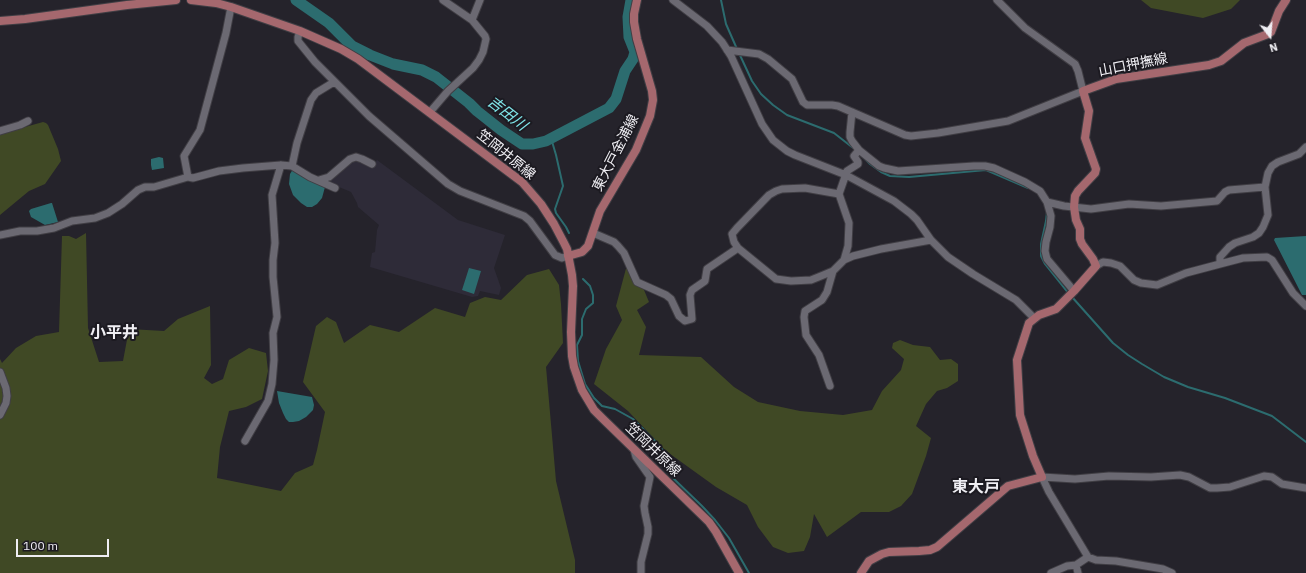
<!DOCTYPE html>
<meta charset="utf-8">
<style>
body{margin:0}
#map{position:relative;width:1306px;height:573px;overflow:hidden;background:#25232b;font-family:"IBM Plex Sans",sans-serif}
canvas{display:block}
.north{position:absolute;left:1250px;top:16px;width:40px;height:40px;-webkit-text-stroke:3px #1c1a21;paint-order:stroke;rotate:163deg;font-size:11px;font-weight:700;line-height:16px;text-align:center;color:#efeef3}
.north::after{content:'';display:block;margin:auto;width:14px;height:18px;background:#efeef3;clip-path:polygon(50% 0,100% 100%,50% 72%,0 100%)}
.scale{position:absolute;left:16px;top:539px;width:93px;height:18px;box-sizing:border-box;border:2px solid #efeef3;border-top:0;padding-left:5px;font-size:12px;line-height:14px;white-space:nowrap;color:#efeef3;-webkit-text-stroke:3px #1c1a21;paint-order:stroke}
</style>
<div id="map">
<canvas width="1306" height="573"></canvas>
<div class="north">N</div>
<div class="scale">100 m</div>
</div>
<script>
const c = document.querySelector('canvas').getContext('2d');
c.lineJoin = 'round';
function fillPath(path, color) { c.fillStyle = color; c.fill(path, 'evenodd'); }
const shape = rows => new Path2D(rows.map(r => 'M' + r).join(''));
function trace(path, color, width, dash) { c.strokeStyle = color; c.lineWidth = width; c.lineCap = dash ? 'butt' : 'round'; c.setLineDash(dash || []); c.stroke(path); }
function write(font, color, halo, rows, align = 'center') {
  c.font = font + ' "IBM Plex Sans","Noto Sans JP",sans-serif'; c.lineWidth = 4; c.setLineDash([]); c.textBaseline = 'middle'; c.strokeStyle = halo; c.fillStyle = color; for (const [text, x, y, turn = 0] of rows) {
    c.save(); c.translate(x, y); c.rotate((+turn || 0) * Math.PI / 180); c.textAlign = isNaN(turn) ? turn : align; if (halo) c.strokeText(text, 0, 0); c.fillText(text, 0, 0); c.restore();
  }
}
const built = shape([
 [356,160,372,167,377,160,458,220,505,235,494,268,501,288,499,295,480,291,478,296,472,297,370,267,372,253,375,252,377,230,379,225,358,207,357,203,351,192,327,182,326,181,349,162]
]);
const green = shape([
 [1141,0,1240,0,1231,9,1203,18,1151,8],
 [43,122,46,123,48,125,58,149,61,161,45,184,29,191,0,215,0,134],
 [86,233,88,328,99,362,123,361,129,329,164,331,178,319,210,306,211,365,204,378,212,384,223,379,229,360,249,348,266,353,268,371,262,399,246,407,229,411,220,447,217,478,281,491,295,473,313,465,317,450,325,412,303,382,316,326,327,317,336,322,344,343,370,325,399,332,435,308,465,317,470,303,485,297,501,300,527,275,549,269,559,285,561,304,563,343,546,367,556,481,575,560,575,573,0,573,0,359,2,363,16,348,36,336,59,332,62,236,69,236,76,239],
 [628,261,634,266,649,302,637,310,646,327,639,355,701,357,734,387,758,402,800,411,843,415,872,410,882,391,901,370,904,359,892,348,893,343,900,340,913,345,930,347,940,360,951,359,958,364,958,381,947,388,937,391,926,404,916,426,931,438,926,456,912,494,901,506,889,512,861,512,827,537,814,514,810,537,804,551,788,553,773,547,758,527,747,505,716,487,666,451,628,411,594,384,606,349,622,320,616,306]
]);
const water = shape([
 [159,157,163,158,164,168,152,170,151,165,151,159],
 [293,169,325,187,322,198,317,204,312,207,307,207,301,203,293,195,289,184,290,174],
 [51,203,52,203,58,222,45,225,31,217,29,211,31,209],
 [1306,236,1306,295,1302,295,1274,240,1275,238],
 [469,268,481,271,474,294,462,290],
 [277,391,312,397,314,405,313,410,306,417,299,421,293,422,289,422,286,419,283,413,279,403]
]);
const stream = shape([
 [721,0,726,24,737,49],
 [739,53,752,81,761,94,773,105,787,115,834,133,857,151],
 [551,138,556,155,563,186,555,209,556,213,566,227,569,233],
 [863,157,870,164,881,172,890,176,909,177,986,170,1028,188],
 [1047,212,1046,221,1041,244,1041,256,1045,264,1069,294],
 [583,279,590,286,593,295,593,303,586,309,582,319,582,335,577,345,578,361,585,384,594,398,602,406,615,409,633,419,657,443,665,453,669,460,671,465,674,479,702,506,715,520,729,538,749,573],
 [1072,297,1113,343,1128,355,1142,364,1164,377,1188,387,1225,398,1272,416,1306,442]
]);
const river = shape([
 [296,0,329,23,352,46,370,55,393,64,422,70,436,77,469,103,477,111,501,130,522,144,533,144,546,141,609,108,616,99,625,71,633,59,635,52,629,37,628,17,631,0]
]);
const minor = shape([
 [673,0,707,26,722,42,731,56,762,124,773,140,787,151,795,155,846,175,894,201,911,214,917,220,931,240,948,257,973,274,1016,300,1034,318],
 [472,20,480,0],
 [300,31,298,37,298,41,315,62,369,116,448,184,460,191,524,216,530,221,555,255,562,258,568,256],
 [727,50,759,54,768,59,792,79,803,102,807,105,832,105,838,106,905,135,911,136,938,133,1008,121,1083,91,1078,71,1075,64,1025,28,997,0],
 [430,112,448,91,473,68,479,60,483,52,486,39,485,36,472,20,443,0],
 [852,112,850,132,850,137,852,141,859,150,879,166,884,168,898,171,974,166,985,166,994,168,1025,182,1040,191,1047,202,1051,216,1050,227,1046,242,1045,251,1047,259,1074,291],
 [0,131,20,125,28,121],
 [292,166,297,143,311,100,316,93,334,82],
 [188,177,184,156,200,130,226,33,231,7],
 [319,180,329,177,350,159,356,157,362,159,372,164],
 [839,194,805,188,782,189,776,191,769,195,737,228,732,234,734,242,738,248,776,279,791,281,811,280,821,276,833,271,844,260,853,256,881,249,931,240],
 [1047,202,1064,206,1091,209,1129,204,1161,206,1217,201,1225,192,1229,190,1265,187],
 [593,233,614,242,618,246,624,253,637,282,666,295,671,299,679,316,685,321,692,319,690,295,692,290,705,281,707,269,738,248],
 [0,235,20,231,37,231,54,228,72,221,95,218,108,213,122,204,138,190,145,187,154,187,188,177,193,178,219,171,243,168,281,165,292,166,310,177,335,188],
 [844,260,848,246,849,223,839,194,847,171,858,164,858,162,854,156,859,150],
 [1220,264,1220,257,1229,247,1235,243,1253,237,1259,233,1263,227,1268,215,1265,187,1268,173,1272,166,1278,162,1299,154,1306,147],
 [1096,266,1103,262,1111,263,1120,266,1134,280,1141,283,1157,285,1186,273,1220,264,1243,258,1267,257,1272,260,1293,293,1306,306],
 [0,372,6,388,7,396,6,403,0,415],
 [830,386,819,355,806,335,804,317,805,311,822,300,827,292,833,271],
 [245,441,268,401,272,384,274,360,273,333,277,317,273,277,273,260,275,243,272,195,281,165],
 [634,450,636,457,650,477,644,506,645,513,648,527,648,534,641,562,641,573],
 [1076,565,1078,573],
 [1051,573,1067,566,1076,565,1088,557],
 [1172,573,1163,569,1116,561,1096,560,1088,557,1049,492,1042,477,1075,479,1109,476,1151,477,1180,475,1189,477,1210,488,1217,488,1230,487,1264,476,1272,477,1282,484,1306,488]
]);
const major = shape([
 [191,0,216,3,231,7,300,31,341,49,358,59,522,182,541,204,554,224,564,243,567,249,572,275,573,286,571,332,572,356,574,367,582,390,594,410,602,418,709,522,716,532,739,573],
 [0,21,25,19,127,5,176,0],
 [568,256,582,252,588,246,600,211,636,150,650,116,653,100,652,91,637,39,634,22,634,14,637,0],
 [861,573,869,561,882,554,889,552,919,551,930,550,937,547,1008,486,1042,477,1033,456,1020,415,1017,360,1029,323,1039,315,1056,309,1074,291,1096,266,1093,259,1082,244,1080,239,1080,229,1076,220,1074,207,1075,196,1078,191,1095,173,1096,169,1085,138,1089,111,1083,91,1116,79,1209,65,1221,61,1244,43,1268,34,1271,32,1279,11,1286,0]
]);
const streetNames = [
 ["山口押撫線",1133,65,-11],
 ["東大戸金浦線",616,153,-63],
 ["笠岡井原線",506,155,39],
 ["笠岡井原線",653,450,44]
];
const waterNames = [
 ["吉田川",507,114,38]
];
const quarterNames = [
 ["小平井",114,333],
 ["東大戸",976,487]
];
fillPath(built, '#2e2b38');
fillPath(green, '#404925');
fillPath(water, '#2c6c6f');
trace(stream, '#2c6c6f', 2);
trace(river, '#2c6c6f', 11);
trace(minor, '#403e44', 9);
trace(major, '#403e44', 10);
trace(minor, '#6b6972', 7);
trace(major, '#a5686e', 8);
write('14px', '#efeef3', '#1c1a21', streetNames);
write('italic 15px', '#80e6ea', '#1c1a21', waterNames);
write('bold 16px', '#efeef3', '#1c1a21', quarterNames);
</script>
